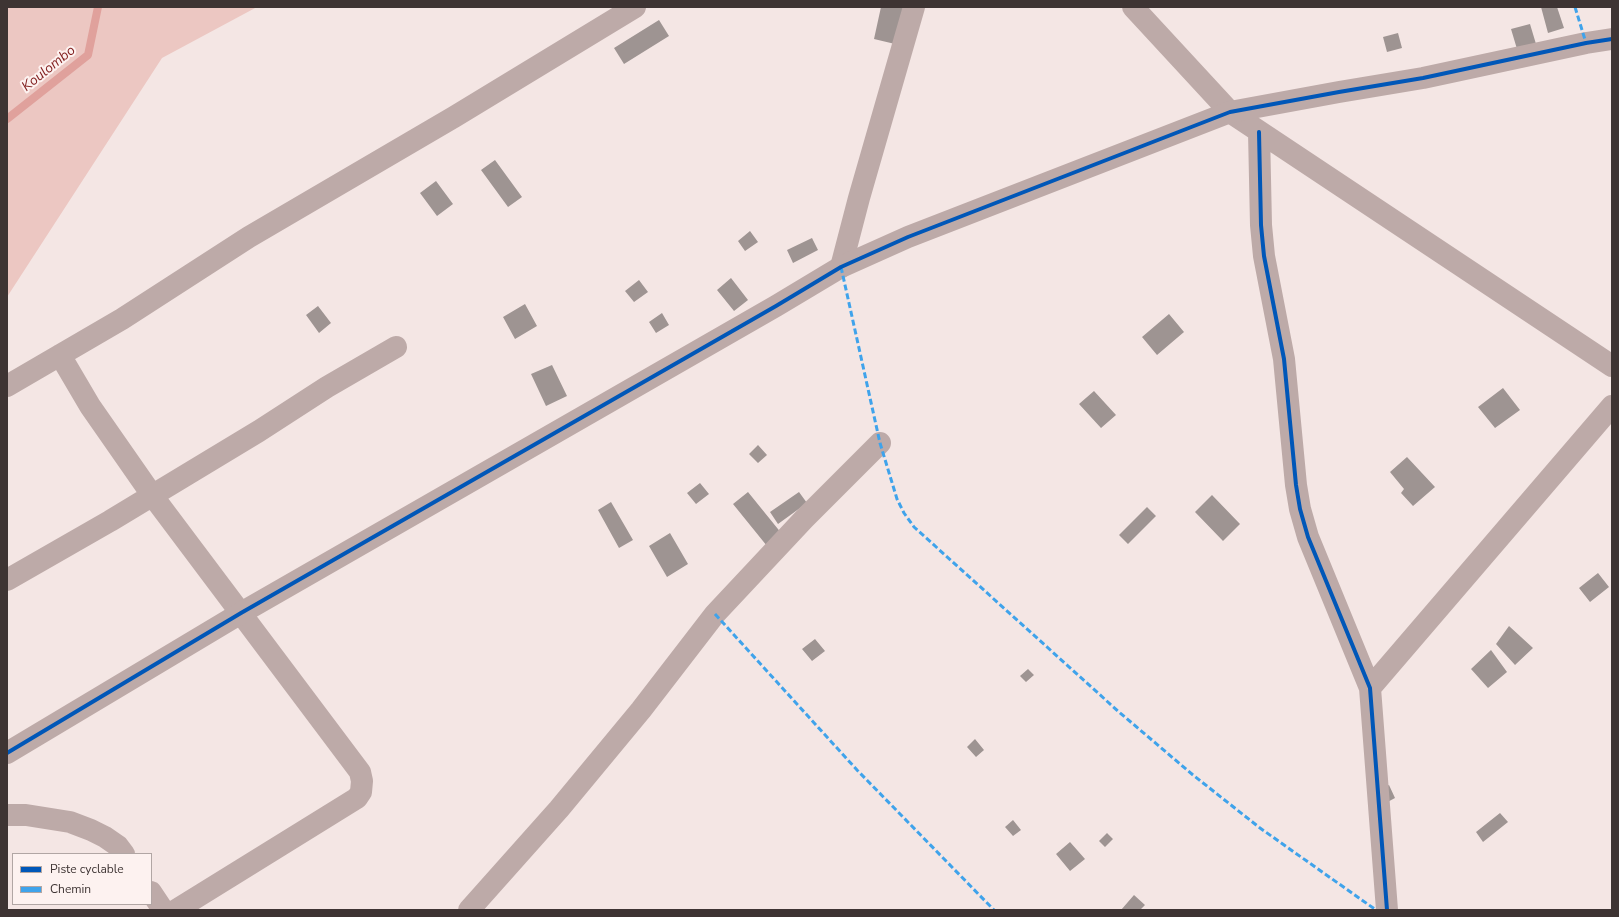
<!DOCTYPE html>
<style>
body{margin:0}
#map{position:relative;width:1619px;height:917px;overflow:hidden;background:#f4e6e4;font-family:"Nunito Sans",sans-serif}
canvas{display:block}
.frame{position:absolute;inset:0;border:8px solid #3e3433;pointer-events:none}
.legend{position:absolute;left:12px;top:853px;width:140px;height:52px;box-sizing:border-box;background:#fdf2f0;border:1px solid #b1a6a4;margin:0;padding:5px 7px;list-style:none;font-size:12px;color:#3e3433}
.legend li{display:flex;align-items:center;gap:8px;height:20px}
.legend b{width:20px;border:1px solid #b1a6a4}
</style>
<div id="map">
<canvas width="1619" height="917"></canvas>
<div class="frame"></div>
<ul class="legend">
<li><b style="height:5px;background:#0057b8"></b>Piste cyclable</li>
<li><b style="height:5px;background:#3fa3eb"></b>Chemin</li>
</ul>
</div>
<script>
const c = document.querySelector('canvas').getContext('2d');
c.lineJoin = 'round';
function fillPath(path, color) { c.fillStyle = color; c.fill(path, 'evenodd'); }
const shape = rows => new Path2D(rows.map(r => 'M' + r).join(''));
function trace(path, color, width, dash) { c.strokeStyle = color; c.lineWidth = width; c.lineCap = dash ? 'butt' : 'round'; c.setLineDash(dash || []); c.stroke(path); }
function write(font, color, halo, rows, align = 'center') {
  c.font = font + ' "Nunito Sans",sans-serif'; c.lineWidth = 4; c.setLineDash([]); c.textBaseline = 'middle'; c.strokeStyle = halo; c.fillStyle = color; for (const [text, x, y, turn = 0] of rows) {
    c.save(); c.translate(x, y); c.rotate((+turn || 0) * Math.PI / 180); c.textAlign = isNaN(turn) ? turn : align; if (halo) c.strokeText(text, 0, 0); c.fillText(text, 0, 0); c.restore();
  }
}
const green = shape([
 [7,7,257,7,162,58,7,297]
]);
const stream = shape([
 [7,119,88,55,98,7]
]);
const building = shape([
 [881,7,904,7,895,44,874,39],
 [1541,7,1557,7,1564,28,1548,33],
 [659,20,669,36,624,64,614,48],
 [1530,24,1536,44,1517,49,1511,29],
 [1398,33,1402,48,1387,52,1383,37],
 [495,160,522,197,508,207,481,170],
 [436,181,453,204,437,216,420,193],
 [750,231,758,242,745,251,738,241],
 [812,238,818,250,793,263,787,250],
 [731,278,748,300,734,311,717,290],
 [639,280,648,292,634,302,625,291],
 [525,304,537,326,515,339,503,317],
 [318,306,331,323,319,333,306,315],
 [662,313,669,325,656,333,649,322],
 [1169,314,1184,332,1157,355,1142,337],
 [552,365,567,396,546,406,531,374],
 [1503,388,1520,410,1495,428,1478,407],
 [1094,391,1116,415,1101,428,1079,404],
 [758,445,767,455,758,463,749,454],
 [1407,457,1435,487,1413,506,1401,493,1404,489,1390,472],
 [700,483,709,494,696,504,687,493],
 [748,492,782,534,767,546,733,504],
 [799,492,807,503,778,524,770,512],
 [1212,495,1240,524,1223,541,1195,512],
 [611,502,633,540,619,548,598,510],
 [1147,507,1156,516,1128,544,1119,535],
 [670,533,688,564,667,577,649,546],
 [1598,573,1609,587,1590,602,1579,588],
 [1509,626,1533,648,1515,665,1496,644],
 [815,639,825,651,812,661,802,649],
 [1491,650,1507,672,1488,688,1471,669],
 [1028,669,1034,675,1026,682,1020,676],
 [975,739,984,750,976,757,967,747],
 [1389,785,1395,798,1380,806,1374,792],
 [1500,813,1508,822,1483,842,1476,832],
 [1013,820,1021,830,1013,836,1005,827],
 [1107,833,1113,839,1105,847,1099,841],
 [1070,842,1085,859,1070,871,1056,854],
 [1134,895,1145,905,1140,910,1121,910]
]);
const minor = shape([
 [1133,7,1230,112,1612,366],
 [1259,132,1261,225,1264,256,1284,359,1296,485,1300,509,1308,537,1370,688,1387,910],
 [841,267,859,198,914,7],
 [60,355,90,406,152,495,360,772,362,781,361,792,357,798,176,910],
 [7,386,122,319,249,237,454,117,635,7],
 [7,580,110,521,259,431,327,387,396,347],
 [1370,688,1612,406],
 [7,815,26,815,70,822,91,830,105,837,118,846,124,854],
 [151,892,163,910],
 [469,910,559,809,641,710,715,614,804,519,880,443]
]);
const tertiary = shape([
 [7,753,241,613,776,306,841,267,908,237,1230,112,1339,92,1423,78,1586,43,1612,39]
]);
const quiet = shape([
 [1575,7,1586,43],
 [841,267,880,443,897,499,904,513,914,527,1119,712,1193,775,1260,828,1376,910],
 [715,614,857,770,994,910]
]);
const cycleway = shape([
 [1259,132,1261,225,1264,256,1284,359,1296,485,1300,509,1308,537,1370,688,1387,910],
 [7,753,241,613,776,306,841,267,908,237,1230,112,1339,92,1423,78,1586,43,1612,39]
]);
const waterNames = [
 ["Koulombo",49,69,-39]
];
fillPath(green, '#ecc7c2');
trace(stream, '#e0a19c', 8);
fillPath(building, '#9e9492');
trace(minor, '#bdaaa8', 22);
trace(tertiary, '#bdaaa8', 22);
trace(quiet, '#3fa3eb', 3, [6, 3]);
trace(cycleway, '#0057b8', 4);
write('italic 14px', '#801e1e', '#fdf2f0', waterNames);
</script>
